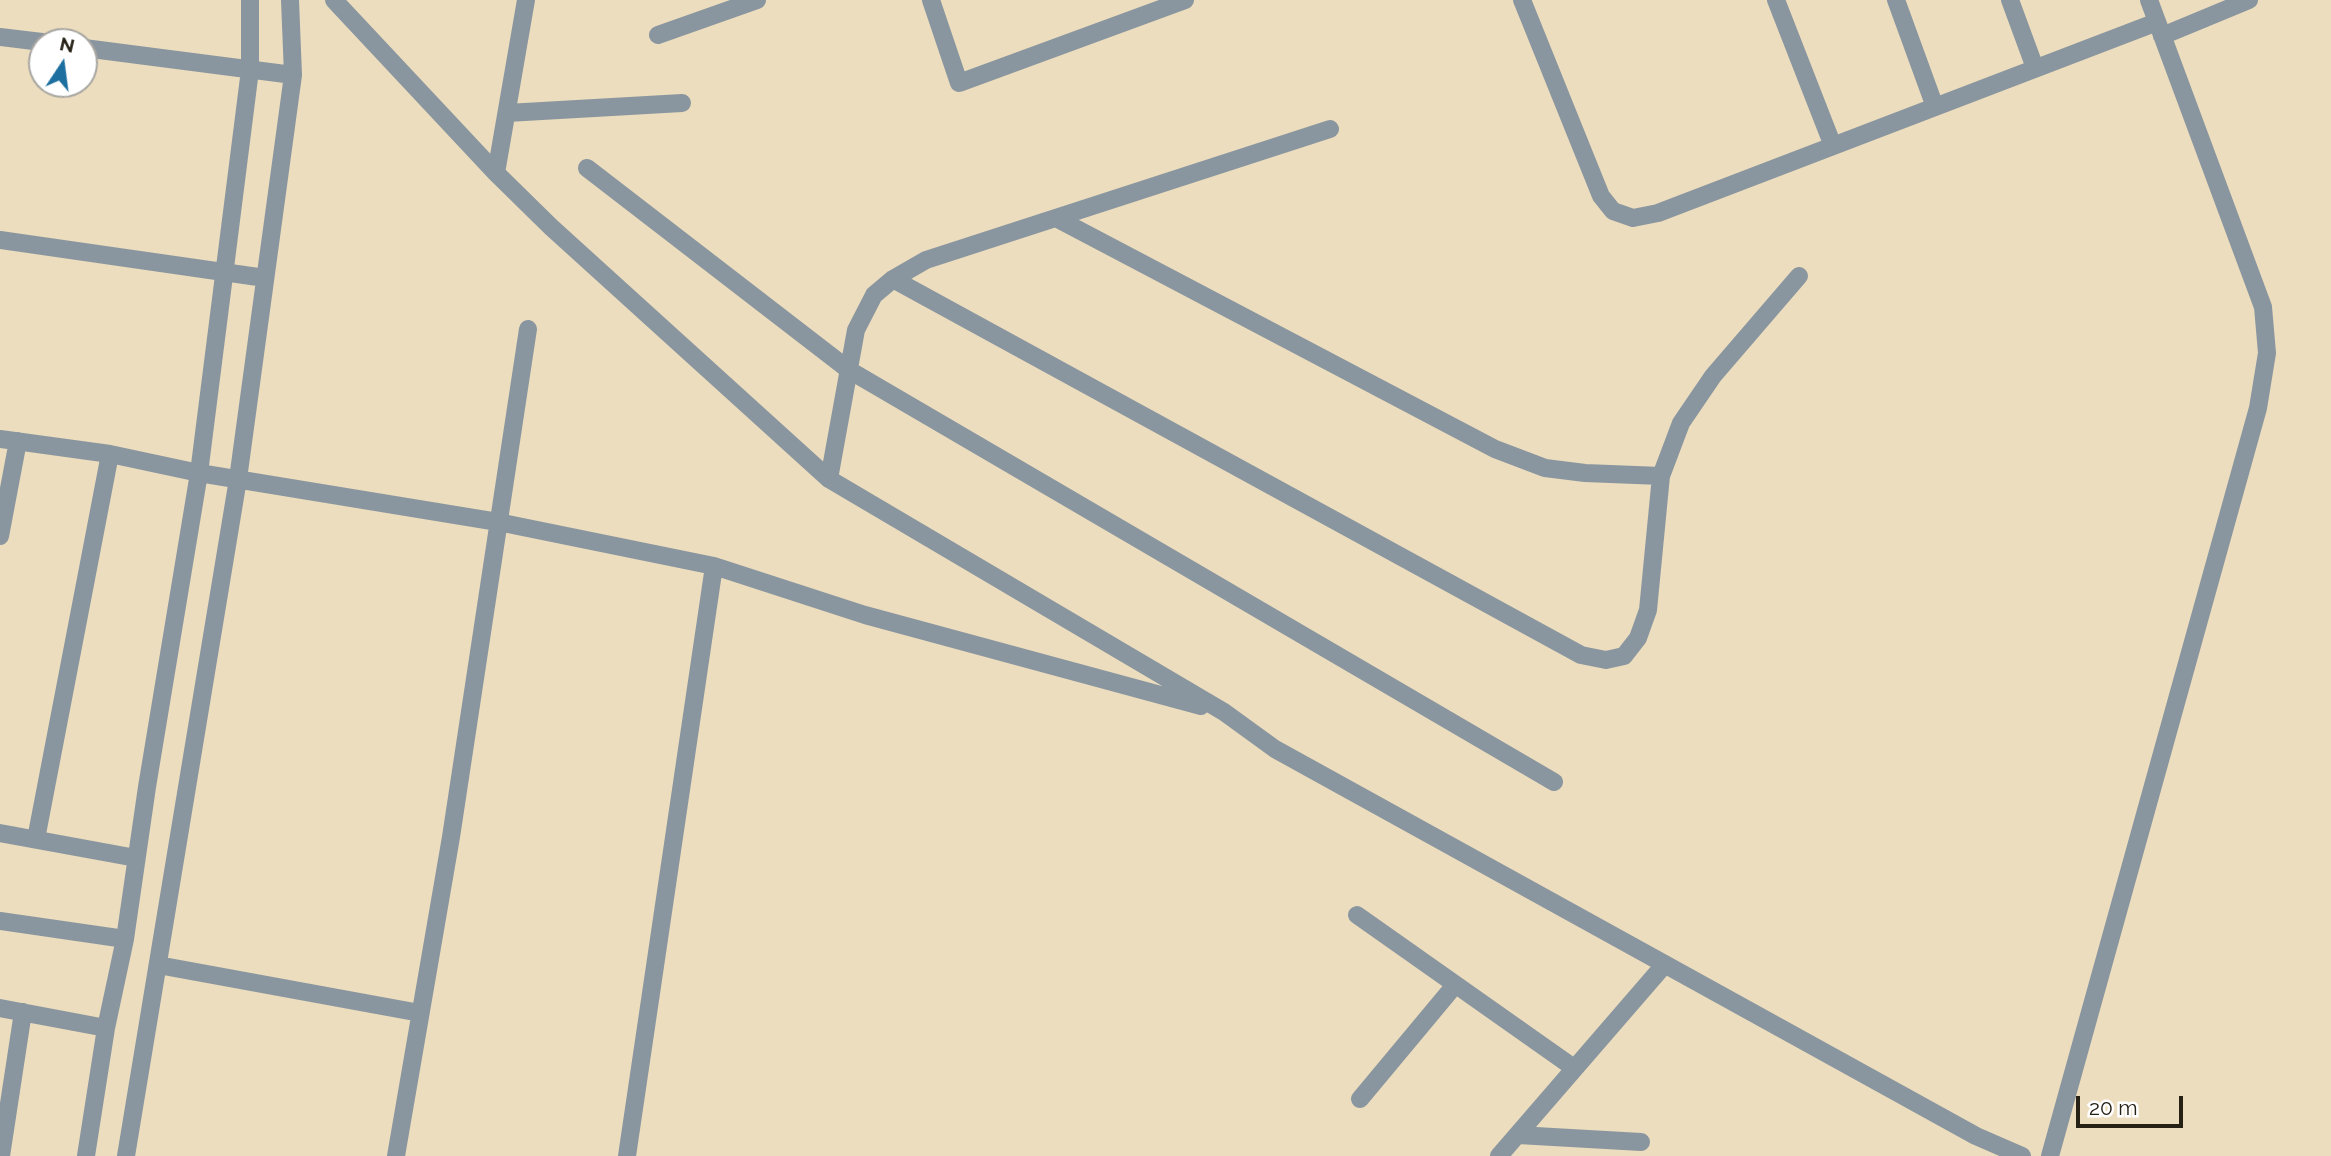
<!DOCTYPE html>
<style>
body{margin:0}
#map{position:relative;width:2331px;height:1156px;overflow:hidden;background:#ecddbe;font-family:Raleway,sans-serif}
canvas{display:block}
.north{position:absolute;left:28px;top:28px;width:70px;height:70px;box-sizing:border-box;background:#fff;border:2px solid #a8a6a1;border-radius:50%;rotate:13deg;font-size:19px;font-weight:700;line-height:28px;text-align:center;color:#262015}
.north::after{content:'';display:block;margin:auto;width:24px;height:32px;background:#1d6fa0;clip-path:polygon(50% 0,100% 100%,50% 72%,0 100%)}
.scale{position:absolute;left:2076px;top:1096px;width:107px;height:32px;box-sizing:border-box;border:4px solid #262015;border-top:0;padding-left:9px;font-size:21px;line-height:24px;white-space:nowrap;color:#262015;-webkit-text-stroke:5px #fff;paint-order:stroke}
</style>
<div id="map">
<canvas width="2331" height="1156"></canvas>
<div class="north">N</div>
<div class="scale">20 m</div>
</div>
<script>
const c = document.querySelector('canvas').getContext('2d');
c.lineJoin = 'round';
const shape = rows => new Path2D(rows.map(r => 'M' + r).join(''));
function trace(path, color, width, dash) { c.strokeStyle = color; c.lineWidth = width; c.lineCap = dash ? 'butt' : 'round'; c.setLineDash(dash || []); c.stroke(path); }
const minor = shape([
 [334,0,496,173,551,227,829,479,1224,712,1275,749,1976,1136,2022,1156],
 [931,0,959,83,1185,0],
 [1522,0,1601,196,1613,211,1633,218,1658,213,2157,22],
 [1776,0,1833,146],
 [1896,0,1935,107],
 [2010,0,2035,68],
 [658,35,757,0],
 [2162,36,2249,0],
 [0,37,42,42],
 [84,48,293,75],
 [507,113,682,103],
 [587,168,849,370,1554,782],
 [496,173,526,0],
 [1056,218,1495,449,1545,468,1585,473,1661,476],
 [0,240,265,278],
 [893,279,1581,655,1606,660,1624,656,1638,638,1648,610,1661,476,1681,423,1713,376,1799,276],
 [0,439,110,454,199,473,498,522,714,566,865,615,1201,706],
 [829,479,856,330,874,295,893,279,926,260,1330,129],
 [0,536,18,441],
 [0,833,136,858],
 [36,839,110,454],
 [1357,915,1574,1068],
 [0,921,125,939],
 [158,965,420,1013],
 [0,1008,106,1028],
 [1360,1099,1455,985],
 [1518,1135,1641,1142],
 [1,1156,23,1012],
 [86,1156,106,1028,125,939,147,787,199,473,250,70,250,0],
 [126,1156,238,479,293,75,290,0],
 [396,1156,451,837,528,329],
 [627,1156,714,566],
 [1499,1156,1665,964],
 [2050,1156,2258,408,2267,353,2263,307,2149,0]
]);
trace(minor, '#8a969f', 18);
</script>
